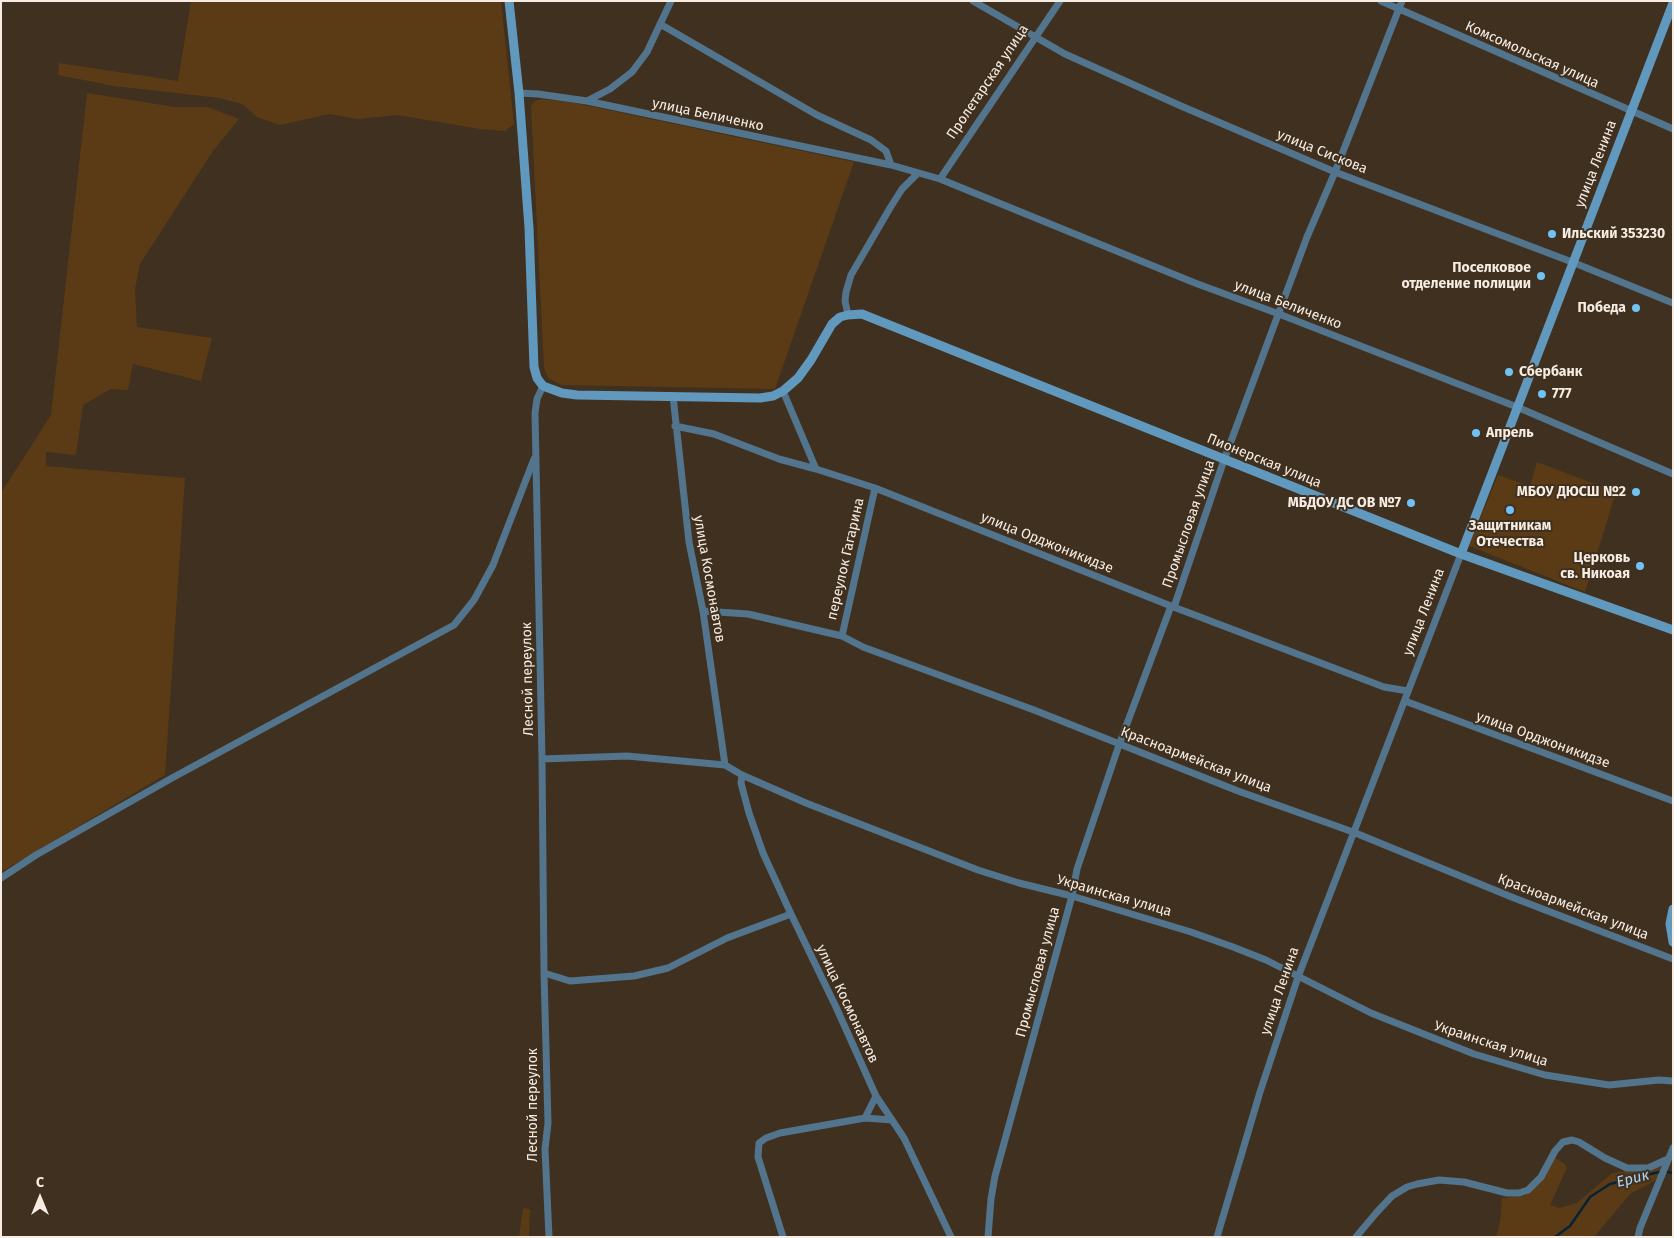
<!DOCTYPE html>
<meta charset="utf-8">
<style>
body{margin:0}
#map{position:relative;width:1674px;height:1238px;overflow:hidden;background:#3f301f;font-family:"Fira Sans",sans-serif}
canvas{display:block}
.frame{position:absolute;inset:0;border:2px solid #f6ece2;pointer-events:none}
.north{position:absolute;left:15px;top:1173px;width:50px;height:50px;-webkit-text-stroke:4px #3f301f;paint-order:stroke;rotate:0deg;font-size:14px;font-weight:700;line-height:20px;text-align:center;color:#f6ece2}
.north::after{content:'';display:block;margin:auto;width:18px;height:22px;background:#f6ece2;clip-path:polygon(50% 0,100% 100%,50% 72%,0 100%)}
</style>
<div id="map">
<canvas width="1674" height="1238"></canvas>
<div class="frame"></div>
<div class="north">С</div>
</div>
<script>
const c = document.querySelector('canvas').getContext('2d');
c.lineJoin = 'round';
function fillPath(path, color) { c.fillStyle = color; c.fill(path, 'evenodd'); }
const shape = rows => new Path2D(rows.map(r => 'M' + r).join(''));
function trace(path, color, width, dash) { c.strokeStyle = color; c.lineWidth = width; c.lineCap = dash ? 'butt' : 'round'; c.setLineDash(dash || []); c.stroke(path); }
function write(font, color, halo, rows, align = 'center') {
  c.font = font + ' "Fira Sans",sans-serif'; c.lineWidth = 4; c.setLineDash([]); c.textBaseline = 'middle'; c.strokeStyle = halo; c.fillStyle = color; for (const [text, x, y, turn = 0] of rows) {
    c.save(); c.translate(x, y); c.rotate((+turn || 0) * Math.PI / 180); c.textAlign = isNaN(turn) ? turn : align; if (halo) c.strokeText(text, 0, 0); c.fillText(text, 0, 0); c.restore();
  }
}
const green = shape([
 [191,1,501,1,514,124,505,131,480,129,397,115,357,119,330,114,280,125,257,117,242,104,219,98,114,86,58,75,59,63,178,81],
 [87,93,175,107,208,107,239,119,213,151,140,264,135,289,137,327,212,338,201,381,133,364,128,390,111,389,83,405,76,455,46,452,46,466,185,478,165,775,1,872,1,493,51,415],
 [542,99,575,103,854,162,775,389,561,385,548,378,544,368,531,106,535,101],
 [1537,462,1616,492,1585,592,1469,546,1498,475,1530,486],
 [1556,1158,1565,1164,1567,1168,1550,1205,1559,1208,1577,1203,1612,1173,1626,1171,1647,1172,1664,1165,1656,1180,1630,1194,1594,1237,1496,1237,1500,1222,1502,1198,1524,1196,1528,1193,1552,1161],
 [523,1208,530,1209,529,1237,519,1237]
]);
const stream = shape([
 [1555,1237,1570,1226,1590,1197,1610,1184,1663,1171,1673,1173]
]);
const street = shape([
 [973,1,1065,54,1181,106,1335,172,1572,262,1673,303],
 [1381,1,1673,129],
 [660,24,817,115,871,140,886,151,891,165],
 [519,93,538,94,587,101,891,165,940,179,1195,283,1279,314,1517,407,1673,474],
 [587,101,610,89,632,72,647,52,671,1],
 [940,179,1060,1],
 [848,315,845,301,846,292,851,275,890,208,902,189,918,173],
 [543,386,537,399,535,413,542,759,544,973,548,1123,545,1149,549,1237],
 [783,391,816,469],
 [673,396,689,542,703,611,725,765],
 [675,426,714,434,779,459,816,469,875,488,1171,606,1384,687,1408,691],
 [1174,607,1224,460,1307,237,1335,172,1402,1],
 [703,611,748,614,842,636,863,647,1034,710,1238,791,1353,832,1514,898,1673,959],
 [842,636,875,488],
 [1405,701,1673,801],
 [542,759,627,756,725,765,742,775,806,803,978,870,1019,883,1072,896,1191,932,1233,947,1266,960,1371,1013,1474,1054,1545,1075,1609,1085,1659,1080,1673,1081],
 [742,775,741,783,749,813,763,853,791,914,836,1007,876,1096,904,1138,951,1237],
 [1,878,36,855,172,778,454,625,474,600,493,565,534,459],
 [544,973,570,981,634,976,668,968,727,938,791,914],
 [865,1118,892,1120],
 [783,1237,758,1157,759,1143,766,1138,780,1133,865,1118,876,1096],
 [988,1237,991,1199,995,1176,1072,896,1077,869,1119,745,1171,606],
 [1217,1237,1260,1092,1298,977,1461,554],
 [1356,1237,1377,1212,1392,1196,1407,1187,1417,1184,1439,1180,1464,1182,1507,1193,1519,1193,1528,1190,1541,1177,1555,1151,1563,1142,1572,1140,1579,1142,1605,1158,1627,1168,1648,1168,1668,1159],
 [1638,1237,1640,1228,1673,1148]
]);
const secondary = shape([
 [509,1,519,93,529,228,534,367,537,378,543,386,562,393,577,395,760,398,773,396,783,391,798,378,811,360,832,324,840,317,848,315,862,314,1461,554,1673,630],
 [1461,554,1673,3],
 [1673,909,1670,924,1673,942]
]);
const markers = [
 [1552,234,5,"#72c1f5"],
 [1541,276,5,"#72c1f5"],
 [1636,308,5,"#72c1f5"],
 [1509,372,5,"#72c1f5"],
 [1542,394,5,"#72c1f5"],
 [1476,433,5,"#72c1f5"],
 [1636,492,5,"#72c1f5"],
 [1411,503,5,"#72c1f5"],
 [1510,510,5,"#72c1f5"],
 [1640,566,5,"#72c1f5"]
];
const streetNames = [
 ["Комсомольская улица",1532,55,24],
 ["Пролетарская улица",988,82,-56],
 ["улица Беличенко",708,115,12],
 ["улица Сискова",1322,152,22],
 ["улица Ленина",1596,164,-69],
 ["улица Беличенко",1288,305,21],
 ["Пионерская улица",1264,461,22],
 ["Промысловая улица",1189,524,-71],
 ["улица Орджоникидзе",1047,543,22],
 ["переулок Гагарина",846,559,-77],
 ["улица Космонавтов",709,579,80],
 ["улица Ленина",1424,612,-69],
 ["Лесной переулок",528,679,-91],
 ["улица Орджоникидзе",1543,740,20],
 ["Красноармейская улица",1196,760,21],
 ["Украинская улица",1114,896,16],
 ["Красноармейская улица",1573,907,21],
 ["Промысловая улица",1038,972,-75],
 ["улица Ленина",1280,991,-71],
 ["улица Космонавтов",847,1004,65],
 ["Украинская улица",1491,1044,18],
 ["Лесной переулок",533,1105,-90]
];
const poiNames = [
 ["Ильский 353230",1562,234,"left"],
 ["Поселковое",1531,268],
 ["отделение полиции",1531,284],
 ["Победа",1626,308],
 ["Сбербанк",1519,372,"left"],
 ["777",1552,394,"left"],
 ["Апрель",1486,433,"left"],
 ["МБОУ ДЮСШ №2",1626,492],
 ["МБДОУ ДС ОВ №7",1401,503],
 ["Защитникам",1510,526,"center"],
 ["Отечества",1510,542,"center"],
 ["Церковь",1630,558],
 ["св. Никоая",1630,574]
];
const waterNames = [
 ["Ерик",1633,1179,-14]
];
fillPath(green, '#5a3b15');
trace(stream, '#062335', 2.5);
trace(street, '#52748c', 7);
trace(secondary, '#6098be', 9);
for (const [x, y, r, color] of markers) { const dot = new Path2D(); dot.arc(x, y, r, 0, 2 * Math.PI); c.fillStyle = color; c.fill(dot); trace(dot, '#3f301f', 2); }
write('14px', '#f6ece2', '#3f301f', streetNames);
write('bold 14px', '#f6ece2', '#3f301f', poiNames, 'right');
write('italic 15px', '#add6f4', '#3f301f', waterNames);
</script>
